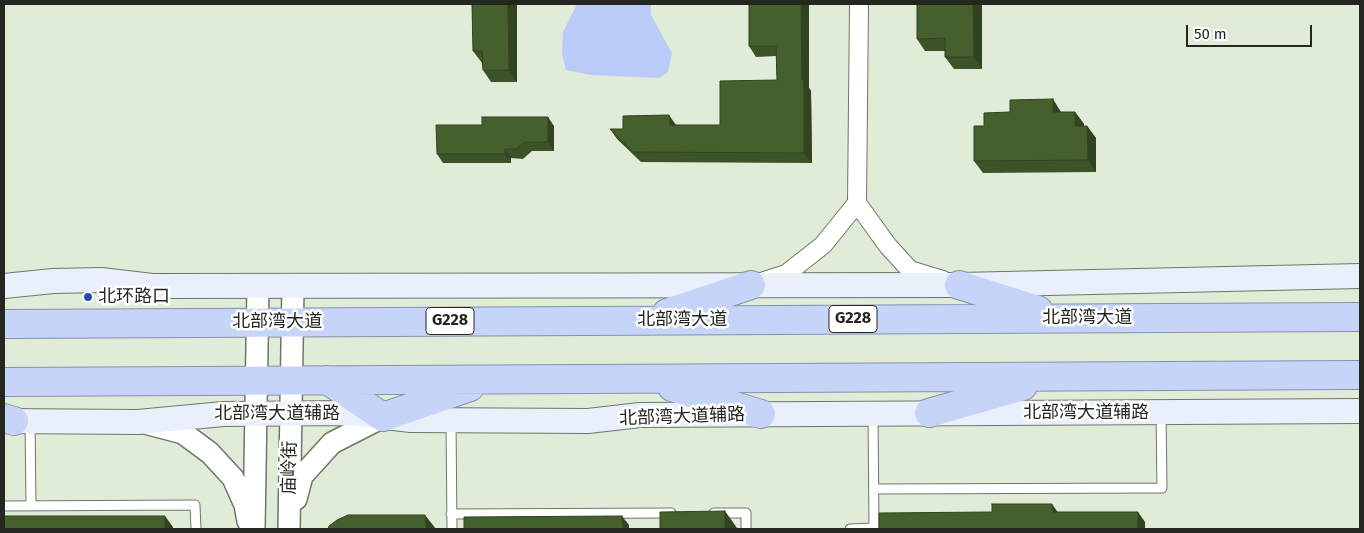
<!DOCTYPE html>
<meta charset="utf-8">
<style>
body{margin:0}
#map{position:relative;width:1364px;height:533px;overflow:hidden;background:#e1ecd8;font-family:"Fira Sans",sans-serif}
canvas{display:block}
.frame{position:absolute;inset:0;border:5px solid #232720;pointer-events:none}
.scale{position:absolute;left:1186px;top:25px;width:126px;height:22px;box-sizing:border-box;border:2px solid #232720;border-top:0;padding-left:6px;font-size:15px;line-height:18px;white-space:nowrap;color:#232720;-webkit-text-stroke:4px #fff;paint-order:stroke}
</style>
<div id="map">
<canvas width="1364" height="533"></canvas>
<div class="frame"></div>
<div class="scale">50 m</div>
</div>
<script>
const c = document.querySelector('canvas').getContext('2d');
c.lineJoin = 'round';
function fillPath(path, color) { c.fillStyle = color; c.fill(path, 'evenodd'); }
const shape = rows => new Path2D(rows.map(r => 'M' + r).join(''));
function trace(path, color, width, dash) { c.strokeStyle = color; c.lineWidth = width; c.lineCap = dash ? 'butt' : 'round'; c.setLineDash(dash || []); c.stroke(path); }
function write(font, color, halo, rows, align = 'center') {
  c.font = font + ' "Fira Sans","Noto Sans SC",sans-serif'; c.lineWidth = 5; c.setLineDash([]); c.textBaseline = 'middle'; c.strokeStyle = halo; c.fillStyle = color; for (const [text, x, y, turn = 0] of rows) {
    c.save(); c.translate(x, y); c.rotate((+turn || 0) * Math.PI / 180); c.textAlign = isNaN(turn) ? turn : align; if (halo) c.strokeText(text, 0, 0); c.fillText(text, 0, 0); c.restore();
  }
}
const water = shape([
 [577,4,651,4,651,15,672,53,668,72,659,78,591,75,566,70,562,54,563,32]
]);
const service = shape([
 [30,421,31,506],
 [451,422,452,529],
 [874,489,1162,488,1161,412],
 [4,506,195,505,196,529],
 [714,513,746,513,746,529],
 [451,514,671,513],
 [850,529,874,528,873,414]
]);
const minor = shape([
 [859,4,857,203,888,246,910,270,943,280],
 [764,281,786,274,823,245,857,203]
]);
const tertiary = shape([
 [145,423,183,433,210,453,233,478,245,505,248,521],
 [296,499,302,476,332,443,383,417],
 [254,529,258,286],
 [289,529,293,286]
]);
const secondary = shape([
 [4,286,53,281,101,280,152,286,959,285,1360,276],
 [4,421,138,422,223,414,351,413,411,420,588,421,640,415,1360,411]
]);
const trunk = shape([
 [959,285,1038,310],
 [667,313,751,285],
 [4,324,1360,317],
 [327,380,383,417,470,387],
 [4,382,1360,375],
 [672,387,761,414],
 [929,413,1023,386],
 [4,418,14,421]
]);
const wall = shape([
 [472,4,517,4,517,82,491,82,483,70,482,63,473,51],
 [749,4,809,4,809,88,811,91,812,163,641,162,617,139,610,129,623,129,676,125,720,125,777,80,776,56,756,57,749,46],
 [917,4,982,4,982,69,954,69,945,57,945,51,925,51,917,39],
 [1061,112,1075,112,1084,124,1084,126,1087,126,1096,138,1096,172,983,173,974,161,984,126],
 [554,126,554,151,532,151,523,159,511,158,511,163,443,163,437,154]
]);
const shadedWall = shape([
 [508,4,517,4,517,82,509,70],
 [801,4,809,4,809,88,811,91,812,163,804,153,802,80],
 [973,4,982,4,982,69,974,57],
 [1053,99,1061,112,1062,124,1053,112],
 [1075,112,1084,124,1084,138,1075,126],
 [669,115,676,125,670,125],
 [548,117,554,126,554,151,548,142],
 [1087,126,1096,138,1096,172,1088,160],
 [505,149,511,158,511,163,505,154],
 [1052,504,1059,514,1053,512],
 [725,511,737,528,737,529,725,529],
 [1138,512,1145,522,1145,529,1138,529],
 [425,515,436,529,426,529],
 [165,516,173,527,173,529,165,529],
 [622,516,629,525,629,529,623,529]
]);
const building = shape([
 [472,4,508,4,509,70,483,70,482,51,473,51,472,4],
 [749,4,801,4,802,80,804,80,804,153,633,152,610,129,623,129,623,116,669,115,670,125,720,125,720,81,777,80,776,46,749,46,749,4],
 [917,4,973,4,974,57,945,57,945,38,917,39,917,4],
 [1053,99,1053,112,1075,112,1075,126,1087,126,1088,160,974,161,974,126,984,126,984,113,1010,112,1010,100,1053,99],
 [482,117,548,117,548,142,525,142,517,149,505,149,505,154,437,154,436,125,482,125,482,117],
 [992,504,1052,504,1053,512,1138,512,1138,529,879,529,879,513,992,512,992,504],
 [725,511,725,529,660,529,660,512,725,511],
 [348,515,425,515,426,529,328,529,329,526,337,520,348,515],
 [4,516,165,516,165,529,4,529,4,516],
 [622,516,623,529,464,529,464,517,622,516]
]);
const markers = [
 [88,297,5,"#2c48b8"]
];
const shields = [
 [853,319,48],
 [450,321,48]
];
const shieldNames = [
 ["G228",853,319],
 ["G228",450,321]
];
const poiNames = [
 ["北环路口",98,297]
];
const streetNames = [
 ["北部湾大道",1087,318],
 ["北部湾大道",682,320],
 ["北部湾大道",277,322],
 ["北部湾大道辅路",1086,413],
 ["北部湾大道辅路",277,414],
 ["北部湾大道辅路",682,417,-2],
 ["庙岭街",290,468,-89]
];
fillPath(water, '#b9cbf8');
trace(service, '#6d7766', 11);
trace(minor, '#6d7766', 20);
trace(tertiary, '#6d7766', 24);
trace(secondary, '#6d7766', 26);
trace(trunk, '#8491ab', 30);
trace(service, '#fff', 9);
trace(minor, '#fff', 18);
trace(tertiary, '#fff', 21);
trace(secondary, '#eaeffc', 24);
trace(trunk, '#c6d4f8', 28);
fillPath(wall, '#3c5327');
fillPath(shadedWall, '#314320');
fillPath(building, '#46602d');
trace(building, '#314320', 1);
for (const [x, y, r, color] of markers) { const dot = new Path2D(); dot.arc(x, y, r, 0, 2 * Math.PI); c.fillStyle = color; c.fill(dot); trace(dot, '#fff', 2); }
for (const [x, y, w] of shields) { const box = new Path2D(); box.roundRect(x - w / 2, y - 13.5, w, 27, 4); c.fillStyle = '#fff'; c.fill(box); trace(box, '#232720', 1); }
write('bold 16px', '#232720', null, shieldNames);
write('18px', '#232720', '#fff', poiNames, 'left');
write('18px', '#232720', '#fff', streetNames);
</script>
